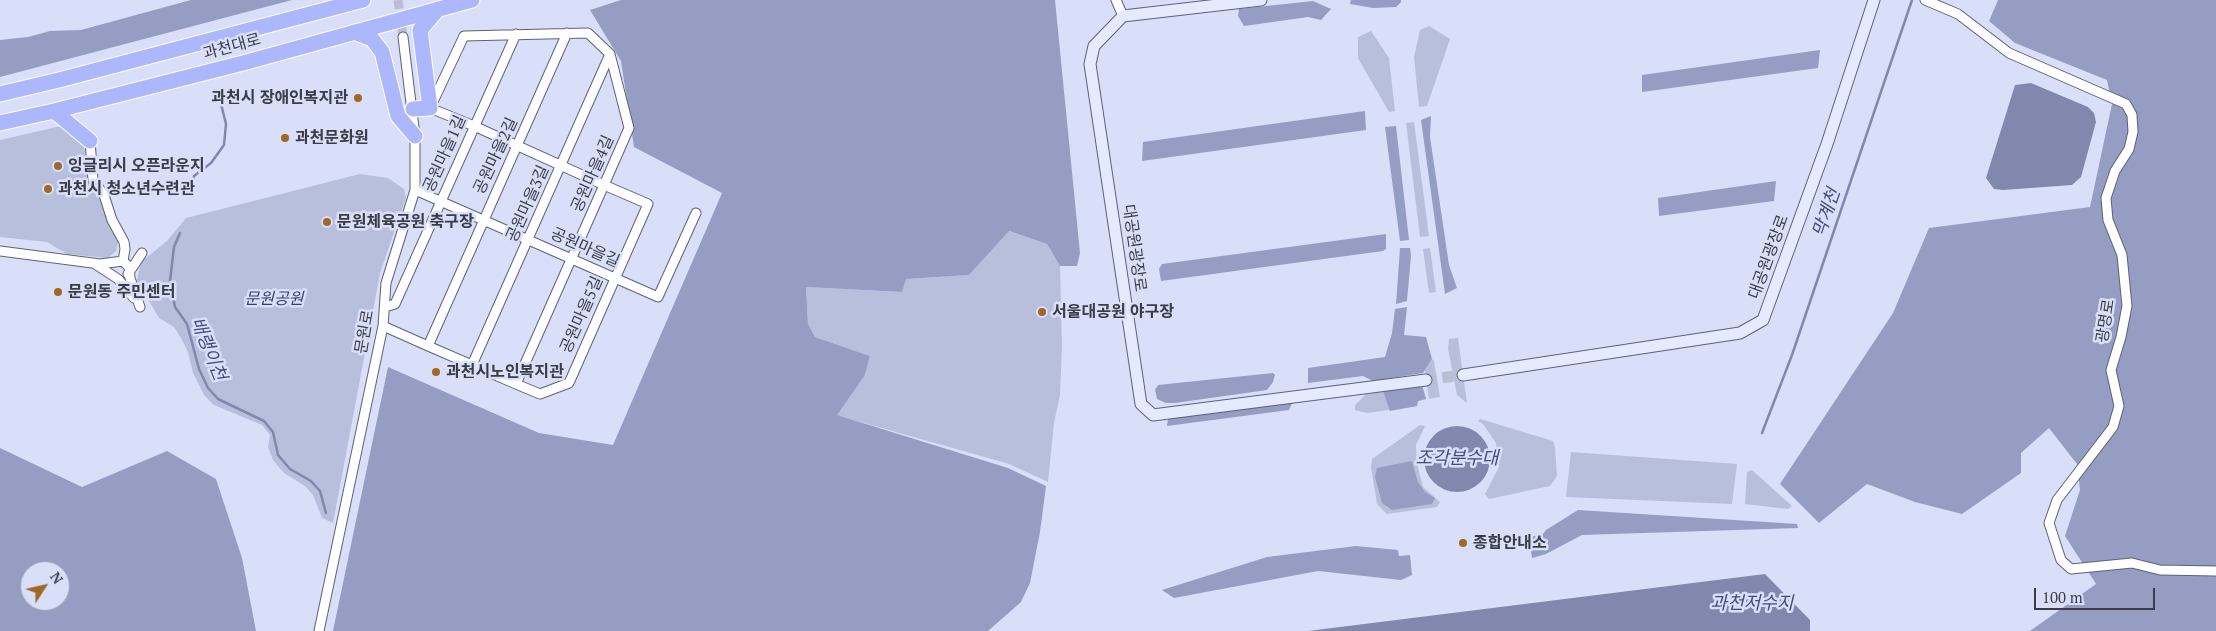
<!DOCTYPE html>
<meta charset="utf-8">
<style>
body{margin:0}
#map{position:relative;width:2216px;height:631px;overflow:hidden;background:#d9dff9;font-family:"PT Serif",serif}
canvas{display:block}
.north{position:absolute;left:20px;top:561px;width:50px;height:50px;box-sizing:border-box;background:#d9dff9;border:1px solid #999eb1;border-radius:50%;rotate:55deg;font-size:14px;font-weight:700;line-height:20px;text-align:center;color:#3a3c46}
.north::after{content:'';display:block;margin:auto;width:18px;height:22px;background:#a06725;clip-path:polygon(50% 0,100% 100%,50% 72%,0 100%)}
.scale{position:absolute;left:2034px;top:588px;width:121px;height:22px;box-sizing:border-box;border:2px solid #3a3c46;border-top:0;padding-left:6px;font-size:15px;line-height:18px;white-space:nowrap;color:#3a3c46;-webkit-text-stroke:4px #d9dff9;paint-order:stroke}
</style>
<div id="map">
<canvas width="2216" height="631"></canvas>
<div class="north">N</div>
<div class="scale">100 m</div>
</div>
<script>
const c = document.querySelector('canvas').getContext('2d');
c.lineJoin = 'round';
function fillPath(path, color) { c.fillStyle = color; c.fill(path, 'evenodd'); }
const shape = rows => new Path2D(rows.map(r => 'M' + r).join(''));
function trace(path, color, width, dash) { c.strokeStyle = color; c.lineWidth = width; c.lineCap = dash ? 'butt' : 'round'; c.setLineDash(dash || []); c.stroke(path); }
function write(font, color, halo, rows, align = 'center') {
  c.font = font + ' "PT Serif","Noto Sans KR",serif'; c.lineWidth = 5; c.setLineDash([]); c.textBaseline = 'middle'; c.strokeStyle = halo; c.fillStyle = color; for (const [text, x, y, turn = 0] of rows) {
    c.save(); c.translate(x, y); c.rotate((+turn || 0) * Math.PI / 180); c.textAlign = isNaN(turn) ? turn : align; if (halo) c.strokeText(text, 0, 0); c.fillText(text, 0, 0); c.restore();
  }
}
const green = shape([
 [1429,26,1450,39,1427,106,1419,107,1414,57,1420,30],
 [1371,31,1389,58,1395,111,1389,112,1358,58,1358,37],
 [79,122,91,182,102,199,109,224,118,242,116,251,108,258,67,254,47,242,0,237,0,140],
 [1414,122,1429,236,1420,237,1406,123],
 [360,174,388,178,404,189,406,198,380,273,333,523,322,518,313,495,305,486,284,473,273,460,268,447,270,435,262,425,214,405,204,395,193,373,188,352,181,338,174,327,159,318,137,280,141,262,167,241,186,218],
 [1008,231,1047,244,1060,266,1062,346,1060,395,1054,423,1048,482,1009,464,836,415,865,375,870,356,815,337,808,324,806,287,901,292,906,279,969,275],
 [1430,248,1436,292,1429,293,1423,249],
 [1458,338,1467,403,1457,395,1448,349,1449,339],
 [1432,359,1434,361,1440,397,1429,399,1425,370],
 [1422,385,1426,399,1418,401,1417,406,1367,413,1355,410,1355,405,1366,394],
 [1480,419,1553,441,1555,447,1557,476,1550,486,1489,499,1485,494,1499,467,1496,443,1483,424,1478,421],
 [1420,425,1425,426,1416,445,1417,464,1423,487,1440,502,1437,507,1387,514,1377,504,1371,467,1372,459],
 [1571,452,1737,464,1732,504,1566,497],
 [1752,470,1792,506,1788,509,1745,504,1747,472]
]);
const forest = shape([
 [191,0,292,0,0,77,0,40,28,37,50,31,81,30],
 [621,0,1055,0,1080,253,1077,266,1060,266,1047,244,1009,231,969,275,906,279,902,292,806,287,808,324,815,337,870,356,865,375,837,415,1008,468,1046,486,1040,532,1030,583,1021,602,988,631,333,631,388,367,539,433,613,445,722,193,634,147,621,61,590,10],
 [1351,0,1401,0,1401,2,1396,7,1373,8,1350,4],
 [1998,0,2216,0,2216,631,2030,631,2096,584,2065,536,2080,490,2077,464,2049,428,2021,453,2021,473,1962,514,1915,502,1867,484,1819,523,1780,484,1893,313,1929,228,2090,207,2112,104,2107,80,2015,43,1989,21],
 [1313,1,1331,9,1321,20,1308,17,1244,26,1238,16,1239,9],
 [1820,50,1818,68,1642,92,1642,75],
 [1365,111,1366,130,1142,161,1143,142],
 [1431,116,1430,137,1449,265,1457,288,1445,294,1421,120],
 [1396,126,1409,240,1400,241,1385,127],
 [1776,181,1774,201,1659,216,1658,198],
 [1386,234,1386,249,1383,251,1161,281,1159,269,1162,264],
 [1400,248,1410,248,1411,256,1407,301,1396,304],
 [1407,307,1404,335,1426,337,1432,359,1423,373,1373,381,1363,376,1308,383,1308,368,1385,357,1392,333,1395,309],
 [1273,373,1275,375,1273,382,1267,390,1175,403,1166,403,1157,399,1155,390,1158,385],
 [1422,385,1426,399,1418,401,1417,406,1390,411,1383,391],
 [1293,401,1289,410,1167,426,1168,419],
 [0,448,82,487,167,451,216,479,242,558,256,631,0,631],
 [30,571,60,571,60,601,30,601],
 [1412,461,1418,482,1425,492,1435,498,1432,504,1392,510,1382,503,1375,477,1377,468],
 [1578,510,1797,524,1798,528,1582,535,1546,554,1532,558,1529,537,1542,535,1546,530],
 [1356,546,1398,550,1399,556,1410,555,1412,575,1401,580,1318,571,1174,598,1162,590,1267,557]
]);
const water = shape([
 [2031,83,2088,107,2094,113,2096,122,2081,177,2072,185,2003,190,1994,189,1986,178,2015,85],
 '1424 459a33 33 0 1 1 66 0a33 33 0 1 1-66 0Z',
 [1765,574,1810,620,1810,631,1308,631]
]);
const stream = shape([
 [190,196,194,176,211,163,224,145,226,124,218,92],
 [180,233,174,247,170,281,175,307,187,324,199,369,208,388,218,399,264,421,273,432,278,455,290,469,311,481,320,491,326,513],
 [1762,433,1792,355,1912,0]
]);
const streetTunnel = shape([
 [398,0,403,37]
]);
const secondaryTunnel = shape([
 [1426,380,1463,375]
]);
const street = shape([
 [1116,0,1123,16],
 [1925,0,1958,14,2009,53,2126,104,2132,115,2133,132,2129,149,2115,171,2106,198,2108,220,2122,255,2127,306,2121,337,2111,370,2119,406,2113,427,2057,500,2049,523,2061,560,2071,569,2132,563,2160,570,2216,571],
 [90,141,93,180,104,195,112,220,124,242,125,249,123,261],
 [415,190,658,297,696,213],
 [0,251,100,264,123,261,129,267,130,278,140,307],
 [95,264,118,279,134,298],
 [128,274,142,253],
 [385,307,395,304,516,34],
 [383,326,428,346,516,384,540,394,569,383,648,204,604,185,474,126,430,108,464,36,588,33,610,54,629,128,604,185,516,384],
 [428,346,567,33],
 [472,365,610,54],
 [319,631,383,326,386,283,415,190,415,136,403,37]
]);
const secondary = shape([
 [1261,0,1123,16,1094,46,1090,64,1141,404,1153,415,1426,380],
 [1463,375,1740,333,1763,320,1827,144,1874,0]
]);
const highway = shape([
 [354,32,372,39,382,52,398,116,415,136],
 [0,94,59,80,363,0],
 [413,109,430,108,420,30,438,9],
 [54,111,90,141],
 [0,123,54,111,243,63,472,0]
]);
const markers = [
 [358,98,5,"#a06725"],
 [285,138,5,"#a06725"],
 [58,166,5,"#a06725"],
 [48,189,5,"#a06725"],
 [327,222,5,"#a06725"],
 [58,292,5,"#a06725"],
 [1042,312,5,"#a06725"],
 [436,372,5,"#a06725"],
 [1463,543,5,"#a06725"]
];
const streetNames = [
 ["과천대로",232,47,-15],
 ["공원마을1길",445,154,-66],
 ["공원마을2길",496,156,-65],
 ["공원마을4길",593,174,-66],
 ["공원마을3길",528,204,-66],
 ["공원마을길",585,248,24],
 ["대공원광장로",1134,248,82],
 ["대공원광장로",1769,257,-70],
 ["공원마을5길",582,315,-66],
 ["광명로",2106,321,-81],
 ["문원로",365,332,-80]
];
const poiNames = [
 ["과천시 장애인복지관",348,98,"right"],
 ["과천문화원",295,138],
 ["잉글리시 오픈라운지",68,166],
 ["과천시 청소년수련관",58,189],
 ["문원체육공원 축구장",337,222],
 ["문원동 주민센터",68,292],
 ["서울대공원 야구장",1052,312],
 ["과천시노인복지관",446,372],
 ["종합안내소",1473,543]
];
const parkNames = [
 ["문원공원",274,299]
];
const waterNames = [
 ["막계천",1827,213,-71],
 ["배랭이천",208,349,68],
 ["조각분수대",1457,459],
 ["과천저수지",1752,604]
];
fillPath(green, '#b8bfdd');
fillPath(forest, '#959dc3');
fillPath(water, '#8188ad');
trace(stream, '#8188ad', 2.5);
trace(streetTunnel, '#b9bed5', 9, [9, 4.5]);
trace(secondaryTunnel, '#b9bed5', 11, [11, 5.5]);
trace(street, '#5d6279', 11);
trace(secondary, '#5d6279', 13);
trace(highway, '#fff', 17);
trace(street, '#fff', 9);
trace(secondary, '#e6eafe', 11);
trace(highway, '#acb8fb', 15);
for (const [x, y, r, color] of markers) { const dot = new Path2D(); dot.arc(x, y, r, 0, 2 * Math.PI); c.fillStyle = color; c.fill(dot); trace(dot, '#d9dff9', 2); }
write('16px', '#3a3c46', '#d9dff9', streetNames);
write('bold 16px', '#3a3c46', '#d9dff9', poiNames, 'left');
write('italic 16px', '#373e71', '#d9dff9', parkNames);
write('italic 18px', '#434a7f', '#d9dff9', waterNames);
</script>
